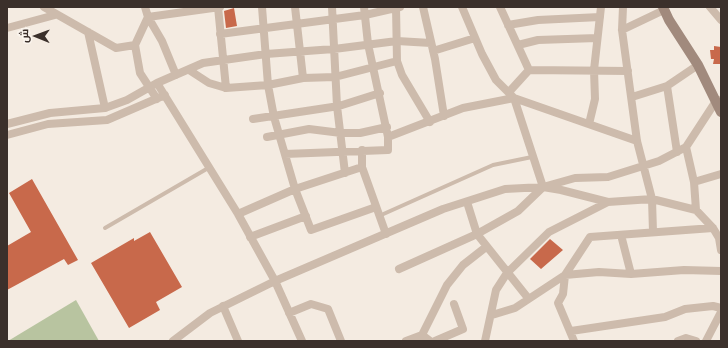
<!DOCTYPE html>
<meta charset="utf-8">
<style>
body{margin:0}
#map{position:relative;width:728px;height:348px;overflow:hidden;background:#f4ebe1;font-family:"PT Sans",Cairo,sans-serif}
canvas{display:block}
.frame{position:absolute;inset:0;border:8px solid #3b302b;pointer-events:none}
.north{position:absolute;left:16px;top:16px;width:40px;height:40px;-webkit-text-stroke:3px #fbf5ee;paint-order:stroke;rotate:271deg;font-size:11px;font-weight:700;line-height:16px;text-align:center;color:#3b302b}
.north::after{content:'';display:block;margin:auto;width:14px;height:18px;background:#3b302b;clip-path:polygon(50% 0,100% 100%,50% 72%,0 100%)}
</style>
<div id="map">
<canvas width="728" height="348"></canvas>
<div class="frame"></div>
<div class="north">ش</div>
</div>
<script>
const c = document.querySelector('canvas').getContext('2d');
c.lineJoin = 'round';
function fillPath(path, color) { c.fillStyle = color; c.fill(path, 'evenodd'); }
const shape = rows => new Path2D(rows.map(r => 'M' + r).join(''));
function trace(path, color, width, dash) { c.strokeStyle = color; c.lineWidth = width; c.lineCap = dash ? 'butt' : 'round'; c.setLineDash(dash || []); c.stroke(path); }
const green = shape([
 [76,300,99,341,8,341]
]);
const building = shape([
 [234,8,237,26,226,28,224,11],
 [714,46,721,47,721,64,713,64,714,59,711,59,710,50,714,50],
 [32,179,78,260,68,265,64,259,7,290,7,246,31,232,9,193],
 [150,232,182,287,156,302,160,310,129,328,91,263,134,238,134,241],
 [550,239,563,250,541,269,530,259]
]);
const lane = shape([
 [379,216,493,165,532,157],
 [105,228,210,167]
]);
const street = shape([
 [44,7,116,48,135,45,148,17,220,7],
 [145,7,148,17,162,41,176,75],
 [218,7,226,88],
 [262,7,268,85,274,117,295,189,311,230,376,207],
 [295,7,303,78],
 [332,7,337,106,345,173],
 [396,7,397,61,402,75,430,122],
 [423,7,435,59,444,116],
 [462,7,482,54,496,80,514,98,543,187],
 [500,7,529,70],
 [623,7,622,30,637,141,652,199,653,232],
 [710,7,721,20],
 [508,25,538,20,600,17],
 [7,28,55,15],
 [622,30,664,10],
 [88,32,105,108],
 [220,34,365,15,400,7],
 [135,45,140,73,157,99],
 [518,45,538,40,597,38],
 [433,51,475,38],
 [189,70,209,83,226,88,268,85,303,78,335,77,397,61],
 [157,83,238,214,275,281,302,341],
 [667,86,677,152],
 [509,92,529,70,628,71],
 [632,97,667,86,698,65],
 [253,119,339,106,380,93],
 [7,124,50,113,105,108,127,100,157,83,203,63,266,54,334,49,397,41,431,43],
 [589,124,595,99,594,70,601,7],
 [7,135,48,124,107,120,165,95],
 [267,137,309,129,341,133,360,133,387,127],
 [388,137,463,108,514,98,637,141],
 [686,147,694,182,696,210],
 [362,150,362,167,386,234],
 [285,154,388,150,388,137,368,44,364,7],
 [694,182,721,174],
 [467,202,477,234,528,298],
 [238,214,295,189,362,167],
 [621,235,631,274],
 [250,237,306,216],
 [399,269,477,234,518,211,543,187,575,178,608,177,659,161,686,147,716,101,721,100],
 [223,306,238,341],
 [289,313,311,304,328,309,341,341],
 [492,315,515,308,565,275,599,272,631,274,684,270,721,271],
 [571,331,665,317,685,309,713,306,721,308],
 [422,335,447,285,463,265,486,247],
 [173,341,210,313,275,281,443,209,505,189,543,187,561,190,608,202],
 [406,341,422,335,430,341],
 [435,341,463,329,454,304],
 [485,341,496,290,507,273,549,232,608,202,652,199,696,210,713,228,719,238,721,250],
 [574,341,558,303,563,294,565,275,590,237,713,228],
 [678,341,686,338,696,341],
 [706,341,721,312]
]);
const secondary = shape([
 [663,7,669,20,698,65,721,112]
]);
fillPath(green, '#b8c4a0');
fillPath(building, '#c8694b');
trace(lane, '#cdbbac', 4);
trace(street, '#cdbbac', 8);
trace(secondary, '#a18a7d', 10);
</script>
